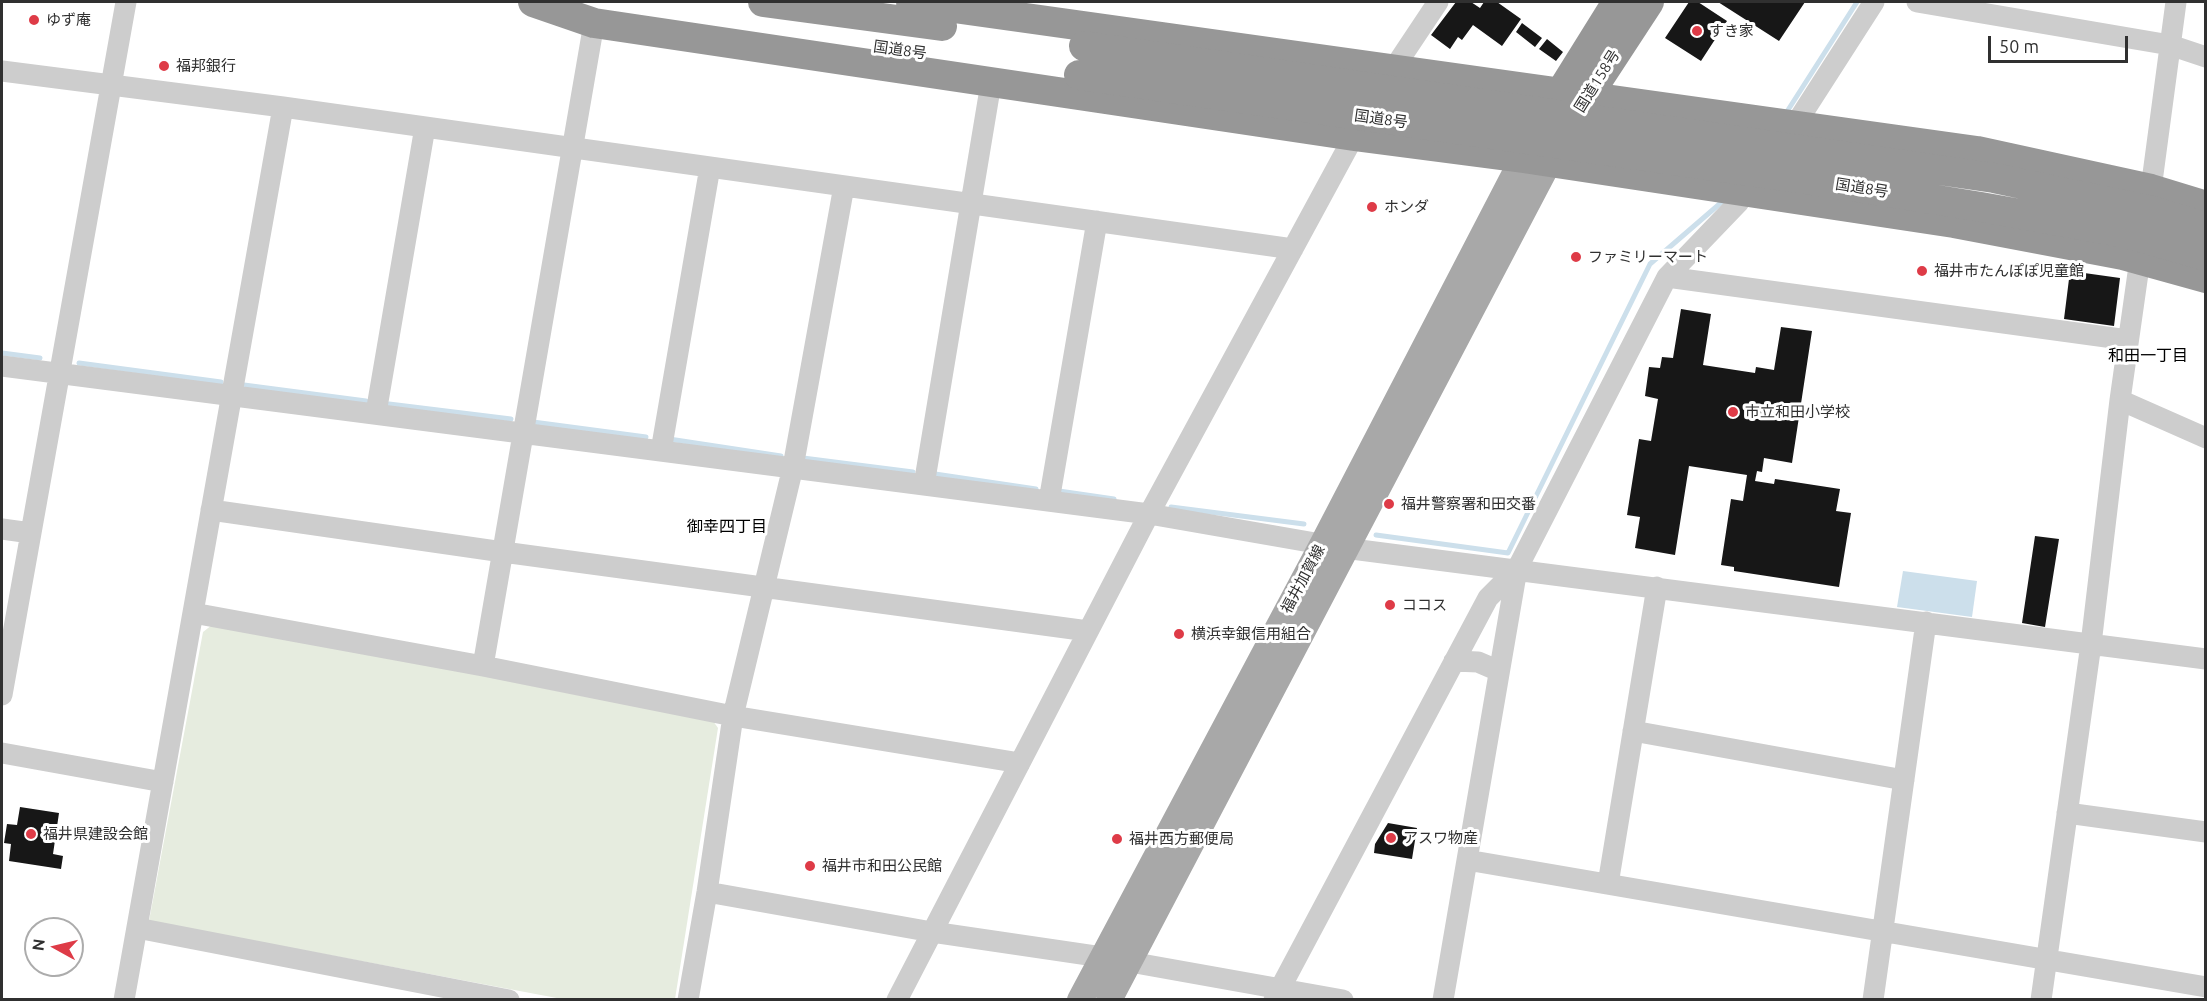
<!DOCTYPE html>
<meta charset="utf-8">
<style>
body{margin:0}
#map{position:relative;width:2207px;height:1001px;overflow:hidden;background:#fff;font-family:Ubuntu,sans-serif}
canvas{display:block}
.frame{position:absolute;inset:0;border:3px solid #303030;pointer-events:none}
.north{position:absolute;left:24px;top:917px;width:60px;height:60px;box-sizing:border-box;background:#fff;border:2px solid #acacac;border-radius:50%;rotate:278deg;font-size:16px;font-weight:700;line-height:24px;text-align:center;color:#303030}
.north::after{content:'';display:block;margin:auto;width:21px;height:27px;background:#de3b47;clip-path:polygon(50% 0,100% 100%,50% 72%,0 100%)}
.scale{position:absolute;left:1988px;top:36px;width:140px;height:27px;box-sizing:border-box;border:3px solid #303030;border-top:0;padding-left:8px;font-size:18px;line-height:21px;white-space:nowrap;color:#303030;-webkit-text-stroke:4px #fff;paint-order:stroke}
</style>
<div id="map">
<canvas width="2207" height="1001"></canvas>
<div class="frame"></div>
<div class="north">N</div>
<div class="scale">50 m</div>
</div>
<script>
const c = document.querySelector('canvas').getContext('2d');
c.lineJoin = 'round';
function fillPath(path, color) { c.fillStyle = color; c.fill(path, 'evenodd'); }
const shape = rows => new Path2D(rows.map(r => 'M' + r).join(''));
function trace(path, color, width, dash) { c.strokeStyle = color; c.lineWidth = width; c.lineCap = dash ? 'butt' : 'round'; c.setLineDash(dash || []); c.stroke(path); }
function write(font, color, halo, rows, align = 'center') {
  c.font = font + ' Ubuntu,"Noto Sans JP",sans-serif'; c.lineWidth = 6; c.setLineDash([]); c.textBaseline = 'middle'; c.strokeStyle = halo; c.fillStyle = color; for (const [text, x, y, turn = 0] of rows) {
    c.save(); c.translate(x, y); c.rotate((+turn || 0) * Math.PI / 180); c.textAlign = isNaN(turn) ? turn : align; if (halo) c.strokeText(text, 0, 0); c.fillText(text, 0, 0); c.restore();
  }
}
const green = shape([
 [212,625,711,718,718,728,675,999,562,999,149,921,203,632]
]);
const water = shape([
 [1903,571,1977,581,1972,617,1897,607]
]);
const stream = shape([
 [1788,110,1857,2],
 [2,353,40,358],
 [79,363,221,382],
 [244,385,366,401],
 [389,404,511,419],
 [533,422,646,437],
 [669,439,781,456],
 [803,458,913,472],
 [935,474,1036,489],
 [1059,491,1114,499],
 [1171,507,1304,524],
 [1376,535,1508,553,1650,264,1723,201]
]);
const building = shape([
 [1456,2,1471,2,1480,8,1484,2,1497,2,1521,19,1502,46,1473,25,1462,40,1458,37,1450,49,1431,35],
 [1689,2,1698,2,1727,21,1701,61,1665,38],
 [1718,2,1805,2,1779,41],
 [1522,23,1542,38,1535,47,1516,32],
 [1547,39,1563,52,1556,61,1539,49],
 [2070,271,2120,278,2114,326,2064,319],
 [1681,309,1711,314,1703,365,1755,373,1756,367,1774,370,1781,327,1812,331,1792,463,1764,458,1762,472,1757,471,1755,481,1774,484,1775,479,1840,489,1836,511,1851,513,1839,587,1734,571,1734,567,1721,565,1731,499,1743,501,1747,475,1689,466,1675,555,1635,548,1640,517,1627,515,1639,439,1651,441,1658,399,1645,396,1649,367,1660,368,1662,357,1673,358],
 [2035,536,2059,539,2045,627,2022,623],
 [20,807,59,813,53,854,63,856,61,869,9,861,11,844,4,843,7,824,17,825],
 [1388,823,1417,828,1412,859,1374,853,1375,844]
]);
const minor = shape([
 [1917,2,2170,45,2206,57],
 [2,71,283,107,1293,249],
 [1386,80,1438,2],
 [1795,125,1874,2],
 [2151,189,2176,2],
 [1667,277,2128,340],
 [2,366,1149,514,1344,548,2206,659],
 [2120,400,2206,438],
 [376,413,425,127],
 [661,451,710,167],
 [924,485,991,83],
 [1049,501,1097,221],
 [211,510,503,552,1088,631],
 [2,529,31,533],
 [193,613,483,666,733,716,1020,763],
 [1454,661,1478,662,1499,671],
 [483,666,594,23],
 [2,695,126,2],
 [1633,731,1904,780],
 [2,753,163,782],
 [2067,813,2206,832],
 [1467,860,2206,987],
 [1608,884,1657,587],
 [707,892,932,932,1102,957,1343,1000],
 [137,928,509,1000],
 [124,1000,283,107],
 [688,1000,707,892,733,716,793,467,844,186],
 [897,1000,1149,514,1360,125],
 [1274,1000,1488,598,1517,569,1667,277,1739,202,1742,192],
 [1443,1000,1517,569],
 [1873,1000,1926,622],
 [2041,1000,2091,644,2120,400,2140,259]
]);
const major = shape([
 [1080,1000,1322,545,1523,158],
 [1109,1000,1549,162]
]);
const highway = shape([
 [533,2,594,23,1354,136,1523,158,1954,223,2123,255,2206,278],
 [763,2,942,26],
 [911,2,1977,151,2151,189,2206,206],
 [1551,108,1617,2],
 [1577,112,1649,2]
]);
const highwayBridge = shape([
 [1084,46,1994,178,2152,211,2206,227],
 [1079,75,1832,183,1981,207,2126,233,2206,256]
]);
const markers = [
 [34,20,6,"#de3b47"],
 [1697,31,6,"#de3b47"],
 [164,66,6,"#de3b47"],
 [1372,207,6,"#de3b47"],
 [1576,257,6,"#de3b47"],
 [1922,271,6,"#de3b47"],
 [1733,412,6,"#de3b47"],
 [1389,504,6,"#de3b47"],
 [1390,605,6,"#de3b47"],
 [1179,634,6,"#de3b47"],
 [31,834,6,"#de3b47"],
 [1391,838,6,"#de3b47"],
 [1117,839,6,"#de3b47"],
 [810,866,6,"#de3b47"]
];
const poiNames = [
 ["ゆず庵",46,20],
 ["すき家",1709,31],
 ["福邦銀行",176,66],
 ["ホンダ",1384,207],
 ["ファミリーマート",1588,257],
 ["福井市たんぽぽ児童館",1934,271],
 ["市立和田小学校",1745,412],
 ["福井警察署和田交番",1401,504],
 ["ココス",1402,605],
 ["横浜幸銀信用組合",1191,634],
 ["福井県建設会館",43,834],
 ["アスワ物産",1403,838],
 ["福井西方郵便局",1129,839],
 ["福井市和田公民館",822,866]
];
const streetNames = [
 ["国道8号",900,50,8],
 ["国道158号",1597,81,-58],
 ["国道8号",1381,119,8],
 ["国道8号",1862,188,9],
 ["福井加賀線",1303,579,-62]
];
const neighbourhoodNames = [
 ["和田一丁目",2148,356],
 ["御幸四丁目",727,527]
];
fillPath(green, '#e6ecdf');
fillPath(water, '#ccdfeb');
trace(stream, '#ccdfeb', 5);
fillPath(building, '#171717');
trace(minor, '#cdcdcd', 21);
trace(major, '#a8a8a8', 26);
trace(highway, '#979797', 30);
trace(highwayBridge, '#979797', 30);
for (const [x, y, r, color] of markers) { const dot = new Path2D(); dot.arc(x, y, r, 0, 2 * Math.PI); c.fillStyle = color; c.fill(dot); trace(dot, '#fff', 2); }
write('15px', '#303030', '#fff', poiNames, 'left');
write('15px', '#303030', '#fff', streetNames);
write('16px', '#000', '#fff', neighbourhoodNames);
</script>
